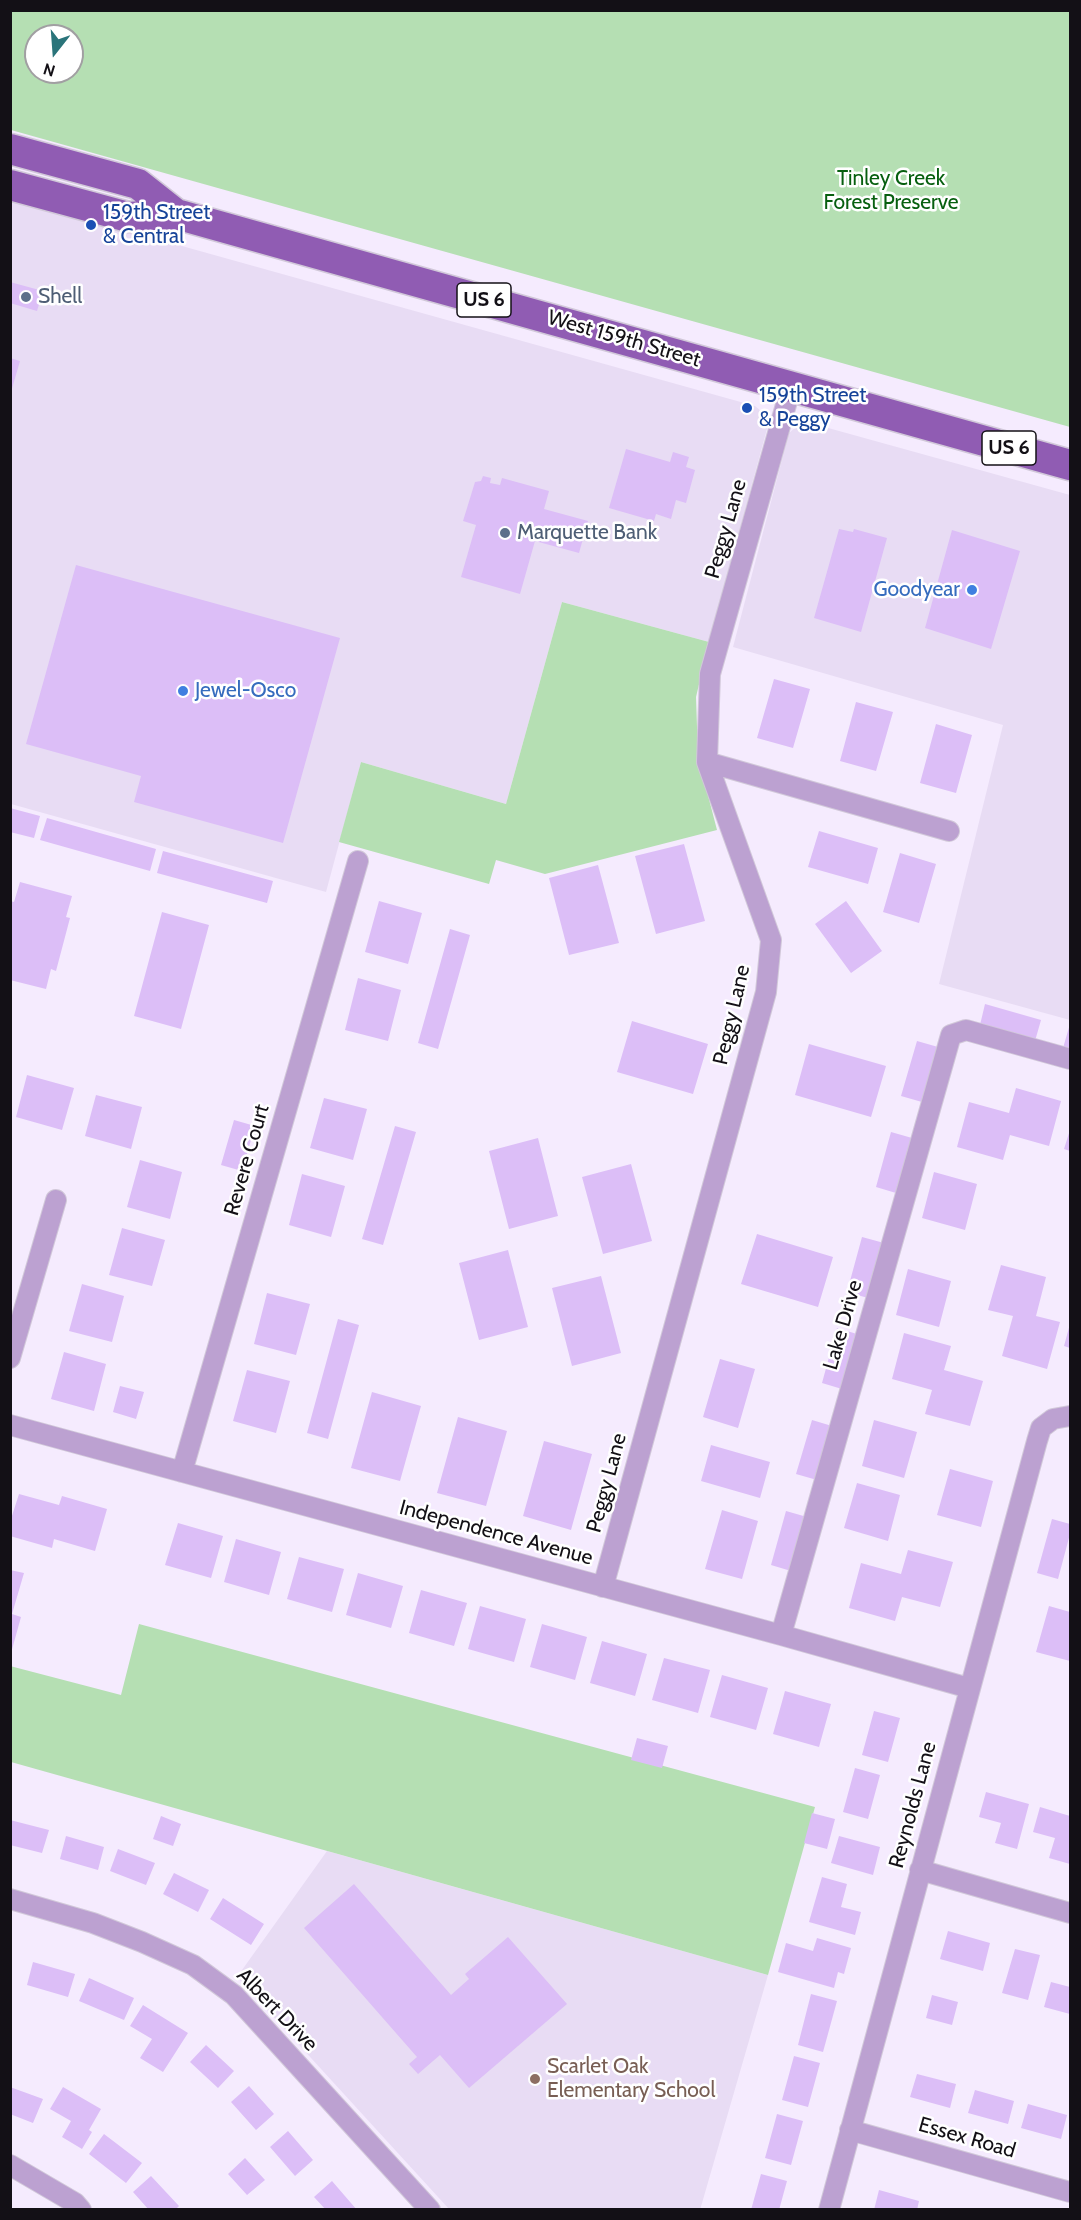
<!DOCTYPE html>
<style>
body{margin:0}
#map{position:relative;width:1081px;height:2220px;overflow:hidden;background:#f5ebfe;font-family:Cabin,sans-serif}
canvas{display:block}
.frame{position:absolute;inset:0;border:12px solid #131016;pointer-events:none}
.north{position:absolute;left:24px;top:24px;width:60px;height:60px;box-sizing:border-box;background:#fff;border:2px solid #a19fa2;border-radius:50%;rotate:197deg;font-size:16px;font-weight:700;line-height:24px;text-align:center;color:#131016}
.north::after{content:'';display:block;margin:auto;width:21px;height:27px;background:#2a747a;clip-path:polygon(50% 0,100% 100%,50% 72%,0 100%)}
</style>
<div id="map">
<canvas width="1081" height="2220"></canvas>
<div class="frame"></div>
<div class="north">N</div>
</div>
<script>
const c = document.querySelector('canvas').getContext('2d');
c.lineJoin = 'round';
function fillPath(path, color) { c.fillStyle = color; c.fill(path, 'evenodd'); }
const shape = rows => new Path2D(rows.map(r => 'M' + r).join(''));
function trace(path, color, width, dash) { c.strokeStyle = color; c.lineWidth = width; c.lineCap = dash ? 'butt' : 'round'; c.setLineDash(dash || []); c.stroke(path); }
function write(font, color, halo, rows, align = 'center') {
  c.font = font + ' Cabin,sans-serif'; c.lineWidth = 5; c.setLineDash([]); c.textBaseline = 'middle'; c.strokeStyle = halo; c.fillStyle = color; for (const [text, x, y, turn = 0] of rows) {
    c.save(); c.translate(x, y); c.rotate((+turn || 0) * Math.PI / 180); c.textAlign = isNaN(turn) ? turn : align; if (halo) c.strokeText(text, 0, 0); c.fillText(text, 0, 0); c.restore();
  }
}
const built = shape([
 [10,198,755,406,767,416,767,429,709,642,562,602,506,804,361,762,326,892,11,804],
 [803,421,1070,495,1070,1020,939,984,1003,725,733,647,789,433],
 [327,1851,768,1975,700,2210,449,2209,237,1977]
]);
const green = shape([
 [10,11,1070,11,1070,427,11,130],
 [36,36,72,36,72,72,36,72],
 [562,602,709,642,696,697,698,757,717,830,545,874,496,860,489,884,339,842,361,762,506,804],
 [139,1624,815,1807,768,1975,11,1762,10,1666,121,1695]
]);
const building = shape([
 [10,282,43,291,37,311,10,303],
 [10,358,20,361,11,392,10,392],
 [626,449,670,462,673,452,689,457,686,467,695,470,686,503,676,500,671,519,656,514,654,521,609,508],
 [483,476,491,478,490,483,500,485,502,478,549,491,544,509,588,521,579,553,535,541,520,594,461,577,476,525,463,521,475,482,481,481],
 [839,529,853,532,854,529,887,538,861,632,814,618],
 [952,530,1020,551,991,649,925,628],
 [76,565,340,638,283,843,134,802,141,776,26,744],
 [774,679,810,689,793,748,757,738],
 [856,702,893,712,876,771,840,761],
 [936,724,972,735,956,793,920,783],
 [10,808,40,816,34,838,10,832],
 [47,818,156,849,150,871,40,840],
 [819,831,878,848,868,884,808,867],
 [684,844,705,921,656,934,635,856],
 [163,851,273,881,267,903,157,873],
 [900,853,936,864,919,923,883,912],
 [598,865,619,943,569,955,549,878],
 [20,882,72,896,66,917,70,918,56,971,51,969,46,989,10,980,10,901,14,902],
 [379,901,422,913,408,964,365,952],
 [846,901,882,951,851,973,815,924],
 [162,912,209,925,181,1029,134,1016],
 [450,929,470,935,438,1049,418,1043],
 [358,978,401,990,388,1041,345,1030],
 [985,1004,1041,1020,1035,1041,980,1025],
 [632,1021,708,1044,693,1094,617,1072],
 [1070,1024,1070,1050,1063,1048],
 [917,1041,938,1047,922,1102,901,1096],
 [809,1044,886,1066,871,1117,795,1095],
 [27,1075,74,1088,62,1130,16,1117],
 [1016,1088,1061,1101,1049,1146,1010,1135,1003,1160,957,1147,969,1102,1009,1113],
 [96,1095,142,1107,131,1149,85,1136],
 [324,1098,367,1109,353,1160,310,1148],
 [234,1120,255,1126,242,1171,221,1165],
 [395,1126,416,1132,383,1245,362,1239],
 [1070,1130,1070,1151,1064,1149],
 [891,1132,912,1138,896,1193,876,1187],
 [538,1138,558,1216,509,1229,489,1151],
 [140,1160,182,1172,170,1219,127,1207],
 [631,1164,652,1241,603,1254,582,1177],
 [934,1172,977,1184,965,1230,922,1218],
 [302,1174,345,1186,331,1237,289,1225],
 [122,1228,165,1240,152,1286,109,1275],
 [757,1234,833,1257,818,1307,741,1284],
 [862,1237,884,1243,868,1298,847,1292],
 [508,1250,528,1327,479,1340,459,1263],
 [1001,1265,1046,1277,1036,1316,1060,1322,1047,1369,1002,1356,1013,1316,988,1310],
 [908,1269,951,1281,939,1327,896,1315],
 [601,1276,621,1353,572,1366,552,1288],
 [82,1284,124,1296,112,1342,69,1331],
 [267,1293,310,1304,296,1355,254,1344],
 [338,1319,359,1325,328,1439,307,1433],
 [1070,1324,1070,1348,1064,1346],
 [837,1328,857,1334,842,1389,822,1383],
 [904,1333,951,1346,944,1370,983,1381,970,1426,925,1414,932,1390,892,1379],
 [64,1352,106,1364,94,1411,51,1399],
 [720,1359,755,1369,738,1428,703,1417],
 [247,1370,290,1381,276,1433,233,1421],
 [120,1386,144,1392,136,1419,113,1412],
 [372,1392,421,1406,400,1481,351,1468],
 [458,1417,507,1431,486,1506,437,1493],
 [812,1420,832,1426,817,1480,796,1474],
 [874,1420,917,1432,904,1478,862,1466],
 [544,1441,592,1454,571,1530,523,1516],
 [711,1445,770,1462,760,1498,701,1481],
 [950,1469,993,1481,981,1527,937,1515],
 [857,1483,900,1495,888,1541,844,1528],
 [19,1494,59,1505,62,1496,107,1509,95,1551,54,1539,52,1548,10,1536,10,1522],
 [722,1510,758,1521,742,1579,705,1569],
 [786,1511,807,1517,791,1571,771,1565],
 [1052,1519,1070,1524,1070,1534,1058,1579,1037,1573],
 [178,1523,223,1536,211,1578,165,1565],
 [236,1539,281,1552,269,1595,224,1582],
 [908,1550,953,1562,940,1607,902,1597,895,1621,849,1608,861,1563,901,1574],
 [299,1557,344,1569,332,1612,287,1599],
 [10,1570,24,1573,12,1614,21,1617,11,1653],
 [358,1573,403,1586,391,1628,346,1615],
 [421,1590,467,1603,454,1646,409,1633],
 [480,1606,526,1619,514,1662,468,1649],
 [1049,1606,1070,1612,1070,1661,1036,1652],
 [542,1624,587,1637,575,1680,530,1667],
 [602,1641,647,1654,635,1696,590,1683],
 [664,1658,710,1670,698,1713,652,1700],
 [722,1675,768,1688,756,1730,710,1717],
 [785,1691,831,1704,819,1747,773,1734],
 [874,1711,900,1718,888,1762,862,1755],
 [637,1738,668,1746,662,1768,631,1760],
 [855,1768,880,1775,868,1819,843,1812],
 [986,1792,1029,1804,1017,1849,995,1843,1001,1823,979,1817],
 [1040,1807,1070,1816,1070,1864,1049,1858,1055,1838,1033,1832],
 [812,1813,835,1819,827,1849,804,1843],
 [161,1816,181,1824,173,1846,153,1839],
 [10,1820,49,1830,42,1853,10,1845],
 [66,1836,104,1847,98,1870,60,1859],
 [839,1836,880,1847,873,1875,831,1863],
 [118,1849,155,1863,146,1885,110,1871],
 [174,1873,209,1890,198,1912,163,1894],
 [822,1877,847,1884,841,1907,861,1912,855,1935,809,1922],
 [354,1884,451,1995,469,1979,465,1974,508,1937,567,2004,469,2088,440,2055,418,2074,409,2064,417,2057,304,1928],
 [223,1898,264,1924,251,1945,210,1919],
 [948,1931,990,1943,983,1971,940,1959],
 [817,1938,851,1948,844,1974,838,1972,834,1988,778,1972,786,1943,813,1951],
 [1015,1949,1040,1955,1028,2000,1002,1993],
 [33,1962,75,1974,68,1997,27,1985],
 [89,1978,134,1998,124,2020,79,2001],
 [1051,1982,1070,1987,1070,2014,1044,2007],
 [811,1994,837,2001,823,2052,798,2045],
 [932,1995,958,2002,952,2025,926,2018],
 [143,2005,188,2033,163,2072,140,2058,152,2039,130,2026],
 [206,2045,234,2071,218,2088,190,2062],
 [794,2056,820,2063,808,2107,782,2100],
 [917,2074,956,2084,950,2108,910,2097],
 [249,2086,274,2114,256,2130,231,2102],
 [10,2087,43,2099,33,2123,10,2114],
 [63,2087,101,2109,89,2130,92,2132,82,2149,62,2137,71,2121,50,2109],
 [975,2090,1014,2101,1008,2124,968,2113],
 [1028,2104,1067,2115,1061,2139,1021,2128],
 [777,2114,803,2121,791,2165,765,2158],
 [288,2131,313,2160,295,2176,270,2147],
 [104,2134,142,2163,126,2183,89,2154],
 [245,2158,265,2180,247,2195,228,2174],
 [761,2174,787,2181,779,2210,751,2210],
 [151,2176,179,2206,175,2210,149,2210,133,2192],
 [332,2181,357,2210,326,2210,314,2197],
 [879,2190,919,2201,917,2210,874,2210]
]);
const minor = shape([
 [707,762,949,831],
 [10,1358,56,1200],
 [10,1425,781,1635,969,1688],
 [182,1472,358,861],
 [603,1587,766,992,771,940,707,762,710,674,791,387],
 [781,1635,951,1035,966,1030,1070,1059],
 [920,1870,1070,1913],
 [10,1899,93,1923,142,1942,193,1965,234,1995,430,2210],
 [850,2130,1070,2192],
 [10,2165,75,2203,81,2210],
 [829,2210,1037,1441,1041,1428,1053,1419,1070,1416]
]);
const primary = shape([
 [10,149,138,184,176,214],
 [10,185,128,217,176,214,1070,465]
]);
const markers = [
 [91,225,6,"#1a4fb4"],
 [26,297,6,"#5c6f8a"],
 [747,408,6,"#1a4fb4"],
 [505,533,6,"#5c6f8a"],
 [972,590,6,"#3f7fe0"],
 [183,691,6,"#3f7fe0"],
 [535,2079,6,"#8d6e63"]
];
const shields = [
 [484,300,54],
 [1009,448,54]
];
const shieldNames = [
 ["US 6",484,300],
 ["US 6",1009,448]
];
const parkNames = [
 ["Tinley Creek",891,179],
 ["Forest Preserve",891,203]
];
const transitNames = [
 ["159th Street",103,213],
 ["& Central",103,237],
 ["159th Street",759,396],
 ["& Peggy",759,420]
];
const serviceNames = [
 ["Shell",38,297],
 ["Marquette Bank",517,533]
];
const streetNames = [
 ["West 159th Street",624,339,16],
 ["Peggy Lane",726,529,-74],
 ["Peggy Lane",732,1015,-77],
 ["Revere Court",247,1160,-74],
 ["Lake Drive",843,1325,-74],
 ["Peggy Lane",607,1483,-75],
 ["Independence Avenue",496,1533,15],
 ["Reynolds Lane",913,1805,-75],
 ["Albert Drive",277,2010,46],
 ["Essex Road",967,2138,16]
];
const shopNames = [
 ["Goodyear",960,590],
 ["Jewel-Osco",195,691,"left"]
];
const educationNames = [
 ["Scarlet Oak",547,2067],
 ["Elementary School",547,2091]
];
fillPath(built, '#e8dcf4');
fillPath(green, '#b5dfb3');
fillPath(building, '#dcbef7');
trace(minor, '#d1c8d9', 22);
trace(primary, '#d1c8d9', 33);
trace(minor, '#bca1d1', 20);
trace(primary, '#905cb3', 30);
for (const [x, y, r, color] of markers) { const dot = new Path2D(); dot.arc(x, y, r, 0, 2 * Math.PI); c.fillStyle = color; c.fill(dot); trace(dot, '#fff', 2); }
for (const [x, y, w] of shields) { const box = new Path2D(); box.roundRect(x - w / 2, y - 17, w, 34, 4.5); c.fillStyle = '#fff'; c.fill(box); trace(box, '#131016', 1.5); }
write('bold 20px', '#131016', null, shieldNames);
write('21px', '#075f0f', '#fff', parkNames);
write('21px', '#164399', '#fff', transitNames, 'left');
write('21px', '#4e5e75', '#fff', serviceNames, 'left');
write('21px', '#131016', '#fff', streetNames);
write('21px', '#366cbe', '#fff', shopNames, 'right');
write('21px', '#785e54', '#fff', educationNames, 'left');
</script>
